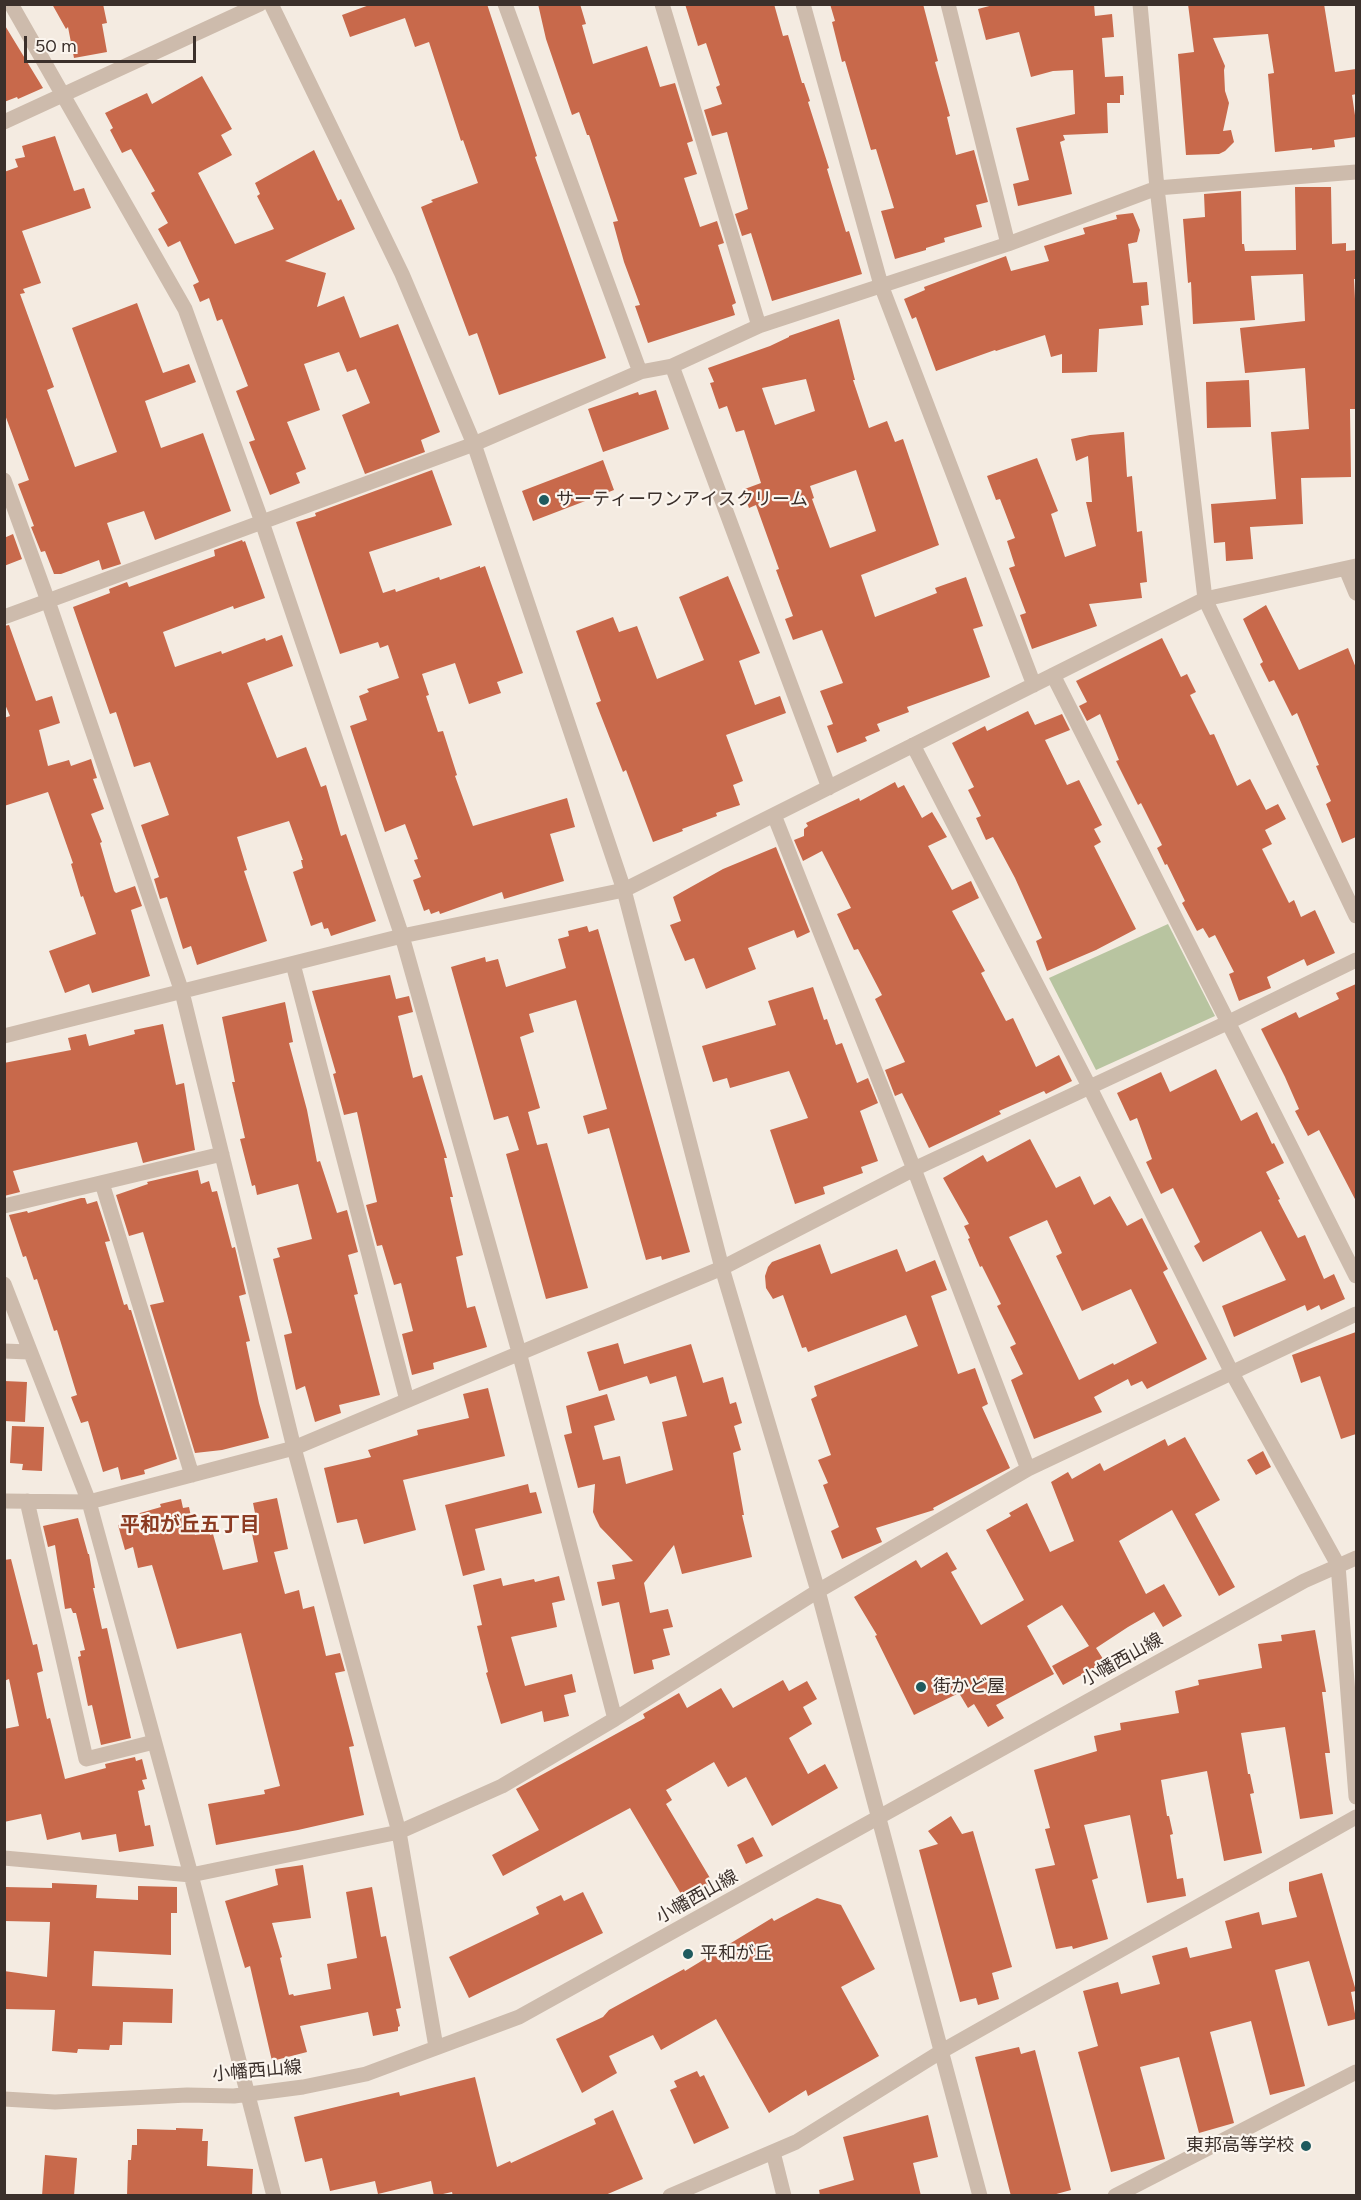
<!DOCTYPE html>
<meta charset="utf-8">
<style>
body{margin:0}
#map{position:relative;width:1361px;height:2200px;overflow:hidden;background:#f4ebe1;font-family:Figtree,sans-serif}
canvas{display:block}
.frame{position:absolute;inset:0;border:6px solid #3b302b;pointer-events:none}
.scale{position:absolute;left:24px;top:36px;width:172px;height:27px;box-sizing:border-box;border:3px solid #3b302b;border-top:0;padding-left:8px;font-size:18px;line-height:21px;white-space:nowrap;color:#3b302b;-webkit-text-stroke:4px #fbf5ee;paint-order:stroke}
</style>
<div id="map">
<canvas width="1361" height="2200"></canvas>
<div class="frame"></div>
<div class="scale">50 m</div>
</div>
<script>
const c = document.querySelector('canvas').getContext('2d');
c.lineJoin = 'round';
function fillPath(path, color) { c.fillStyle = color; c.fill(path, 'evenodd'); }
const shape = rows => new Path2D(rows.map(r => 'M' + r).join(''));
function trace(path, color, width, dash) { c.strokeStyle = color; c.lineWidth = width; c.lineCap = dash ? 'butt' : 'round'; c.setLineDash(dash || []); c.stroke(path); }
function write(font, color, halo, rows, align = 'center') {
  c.font = font + ' Figtree,"Noto Sans JP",sans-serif'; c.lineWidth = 4.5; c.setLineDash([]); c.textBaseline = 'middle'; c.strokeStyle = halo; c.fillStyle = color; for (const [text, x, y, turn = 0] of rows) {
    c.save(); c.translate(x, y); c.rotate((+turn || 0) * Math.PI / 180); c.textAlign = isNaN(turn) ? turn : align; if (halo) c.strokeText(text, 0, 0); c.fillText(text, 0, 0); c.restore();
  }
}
const green = shape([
 [1168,924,1215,1016,1096,1070,1049,978]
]);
const building = shape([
 [52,4,103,4,107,23,102,24,107,52,74,58,68,27,66,29],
 [372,4,487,4,537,156,535,157,606,358,499,395,477,333,469,336,421,207,433,202,431,200,478,183,463,140,461,141,429,42,415,47,405,18,350,37,342,15],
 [538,4,580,4,586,24,582,25,593,64,647,46,660,87,675,83,693,141,687,143,697,174,684,178,700,227,717,221,724,243,718,245,736,303,732,305,735,315,648,343,635,306,640,305,624,262,613,222,618,221,589,135,587,135,579,112,572,115,546,39],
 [685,4,774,4,783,36,788,35,802,83,804,83,810,101,808,102,829,168,827,169,846,232,849,231,862,274,772,301,751,233,742,236,735,214,748,209,727,132,712,136,704,110,722,104,716,87,720,85,706,43,698,46],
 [830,4,923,4,938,61,935,62,950,116,947,117,956,155,974,150,988,202,976,205,982,227,944,238,945,242,926,248,926,250,895,259,881,211,894,208,876,149,871,150,845,61,842,62,832,22,835,21],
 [997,4,1094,4,1095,16,1112,14,1114,37,1102,38,1105,77,1123,76,1124,95,1120,95,1120,103,1107,103,1108,133,1063,135,1065,140,1060,142,1072,194,1018,206,1013,184,1029,180,1016,128,1075,114,1073,70,1053,71,1031,77,1019,32,986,40,978,9],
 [1188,4,1324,4,1335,72,1356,69,1356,94,1352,95,1356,122,1356,137,1334,140,1335,147,1312,150,1312,148,1275,152,1268,74,1274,73,1268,34,1213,38,1225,66,1224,70,1225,91,1229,103,1223,131,1231,130,1234,142,1225,151,1219,154,1186,155,1178,54,1194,52],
 [4,24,43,88,18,99,17,97,4,102],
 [202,76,232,129,221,135,232,155,198,173,235,244,274,229,257,196,260,194,255,183,314,150,338,201,341,199,355,229,285,261,326,273,317,307,344,296,360,338,398,324,440,432,421,440,425,452,365,474,342,415,370,403,356,369,347,372,339,352,304,364,320,410,287,422,306,469,296,473,300,483,270,495,249,442,255,440,236,391,248,386,222,319,217,321,209,298,200,302,193,285,199,282,180,241,168,247,158,229,168,223,151,193,155,191,131,149,122,153,110,130,113,128,105,113,147,93,152,104],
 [55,136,74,191,84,188,91,208,22,231,41,283,23,289,25,293,20,294,54,387,47,390,75,467,117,452,72,328,137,303,163,373,189,364,196,382,145,401,161,448,203,433,231,511,155,540,144,511,107,523,121,564,102,570,99,560,61,574,54,574,45,551,41,552,31,527,34,526,18,484,29,480,4,412,4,172,18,167,15,159,25,157,22,146],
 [1295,187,1331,187,1332,244,1346,243,1346,251,1356,250,1356,279,1354,279,1356,319,1356,409,1350,409,1351,477,1301,478,1303,524,1250,527,1253,559,1226,561,1225,542,1214,543,1211,504,1276,499,1271,432,1309,429,1305,368,1245,373,1240,328,1305,321,1303,274,1251,276,1255,320,1193,324,1191,282,1188,283,1183,219,1205,217,1204,194,1241,191,1242,244,1244,244,1245,251,1296,250],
 [1133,213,1140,230,1137,242,1128,244,1133,283,1147,282,1149,305,1141,306,1143,325,1099,329,1097,372,1062,373,1062,354,1051,357,1045,335,996,351,995,350,936,371,916,317,912,319,904,299,925,290,924,287,1006,256,1011,271,1049,261,1044,246,1085,234,1083,228,1117,219,1116,215],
 [839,319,855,380,853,380,869,428,887,421,895,442,903,439,939,545,861,575,875,617,937,593,935,588,966,577,983,626,973,629,990,677,907,707,909,712,877,724,880,731,865,737,867,741,837,753,827,726,833,724,820,691,843,683,822,630,793,640,785,619,793,616,776,570,779,569,756,505,749,508,742,490,761,483,744,430,736,432,727,406,719,409,710,383,714,382,708,368,770,346,789,337,789,336],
 [806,379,815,411,775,425,762,388],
 [856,470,876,531,830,548,812,499,814,498,810,486],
 [1249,380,1251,427,1207,428,1206,382],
 [656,390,669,429,603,452,588,409,638,392,639,395],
 [1124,432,1127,477,1132,476,1137,532,1142,531,1147,582,1140,583,1142,598,1089,604,1097,626,1032,649,1020,615,1026,613,1009,568,1015,566,1007,541,1015,538,1000,499,996,500,987,476,1037,458,1058,511,1051,514,1065,557,1096,546,1086,502,1092,502,1088,456,1076,461,1071,439,1090,435],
 [603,460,614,490,533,521,522,491],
 [432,470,452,525,369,552,383,593,395,589,396,592,439,577,440,580,480,566,480,568,485,566,491,583,523,673,497,682,501,693,469,704,455,663,422,674,429,695,426,696,438,732,443,731,457,775,455,776,473,826,567,798,575,827,550,834,564,881,504,899,502,892,440,914,439,911,431,914,429,909,424,911,413,880,421,877,414,860,418,859,405,824,385,832,350,726,367,720,359,696,369,692,367,689,399,678,388,645,380,648,378,642,340,654,296,522,316,516,315,513],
 [13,534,22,559,4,566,4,538],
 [242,540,243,542,245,541,265,598,234,609,233,606,163,632,175,667,221,651,222,654,265,638,266,641,282,635,293,666,247,683,277,758,306,747,321,787,326,785,341,836,346,834,376,921,331,936,328,928,324,929,322,922,311,926,293,872,303,868,301,860,303,860,289,821,237,837,247,870,244,871,267,941,197,965,191,946,183,949,167,897,160,899,154,879,159,877,141,825,169,815,150,762,134,767,116,712,110,714,73,607,110,593,109,589,127,582,129,587,215,556,214,550],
 [728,576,760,653,739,661,755,705,780,696,786,713,726,735,743,781,733,785,740,805,716,813,717,816,682,829,683,831,653,842,626,770,623,772,596,703,601,701,576,631,613,617,619,632,637,626,657,679,704,660,679,597],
 [1266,605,1299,670,1348,648,1356,668,1356,837,1342,843,1326,804,1331,801,1316,766,1319,765,1297,713,1292,716,1274,680,1269,682,1260,664,1263,662,1243,619],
 [9,625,36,701,52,696,60,723,39,730,48,766,69,760,71,766,91,759,97,778,93,779,104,809,91,814,102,842,100,843,114,891,116,893,135,886,142,906,131,910,150,976,92,993,89,984,65,993,49,951,96,934,83,896,81,897,71,864,73,863,48,792,4,806,4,718,10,716,4,702,4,626],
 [1162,638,1181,677,1187,674,1196,692,1190,695,1210,735,1214,734,1237,786,1250,779,1266,810,1278,804,1286,819,1265,830,1272,844,1262,849,1289,903,1294,900,1301,917,1315,910,1335,953,1307,966,1304,959,1267,977,1271,988,1239,1001,1229,974,1234,972,1215,935,1209,938,1203,928,1197,931,1182,903,1185,901,1167,864,1165,865,1157,848,1162,845,1141,803,1138,805,1116,761,1119,760,1100,714,1087,721,1079,706,1087,702,1076,681],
 [1028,711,1035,725,1062,714,1070,730,1045,740,1067,785,1079,780,1102,825,1094,829,1101,842,1094,846,1136,929,1096,950,1047,971,1036,941,1042,938,1015,878,993,837,986,840,976,818,981,816,968,790,974,787,952,743,985,726,987,731],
 [895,782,898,788,904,785,922,818,932,812,947,837,928,846,952,890,971,881,979,898,952,911,985,971,981,973,1006,1021,1013,1018,1036,1067,1059,1055,1072,1081,1046,1094,1044,1091,999,1111,1001,1114,929,1148,902,1093,895,1096,885,1070,905,1062,875,999,882,995,858,949,854,950,837,914,851,908,822,851,803,861,794,840,804,836,804,829,808,826,806,823,859,798,860,801],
 [776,847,810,932,797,938,794,930,748,948,756,969,706,989,694,958,685,961,670,925,681,921,673,897,723,869],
 [587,926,589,932,598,929,690,1252,662,1260,661,1256,646,1260,609,1128,588,1134,583,1116,607,1109,576,1000,529,1014,534,1032,520,1037,540,1108,528,1112,537,1145,547,1143,588,1288,546,1299,506,1154,519,1150,508,1116,494,1120,451,967,485,957,486,962,498,959,506,987,566,968,558,939,569,936,568,931],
 [390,975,396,999,409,996,413,1012,398,1016,413,1078,422,1075,447,1158,444,1158,453,1197,450,1197,463,1255,456,1257,467,1308,475,1306,487,1347,433,1363,434,1369,412,1375,402,1334,413,1331,401,1283,394,1285,382,1245,377,1246,366,1205,377,1202,357,1112,344,1115,333,1074,336,1073,312,991],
 [1356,984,1356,1201,1319,1130,1308,1136,1295,1111,1299,1109,1285,1077,1261,1029,1296,1012,1299,1018,1339,999,1336,993],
 [813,987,824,1020,827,1019,836,1045,842,1043,857,1083,868,1078,878,1103,860,1111,878,1161,861,1167,863,1173,823,1187,825,1194,795,1204,770,1130,808,1118,789,1071,730,1088,727,1078,713,1082,702,1046,776,1025,768,1001],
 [285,1002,293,1042,289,1043,307,1110,317,1162,320,1161,337,1213,347,1210,358,1252,348,1255,358,1294,354,1295,380,1395,339,1405,341,1413,315,1422,305,1386,296,1390,284,1335,292,1333,273,1259,280,1257,277,1248,312,1239,298,1184,257,1195,255,1185,252,1186,240,1139,245,1138,232,1082,235,1082,222,1017],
 [163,1024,176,1085,184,1083,195,1150,143,1163,137,1142,13,1171,20,1192,4,1196,4,1063,71,1050,68,1038,86,1034,89,1046,135,1034,134,1030],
 [1216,1069,1241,1121,1257,1112,1272,1144,1274,1143,1284,1163,1266,1172,1280,1199,1278,1200,1298,1238,1305,1235,1324,1279,1334,1274,1345,1299,1321,1310,1319,1305,1307,1311,1305,1305,1234,1337,1222,1306,1286,1280,1261,1231,1203,1262,1194,1246,1200,1242,1173,1188,1161,1194,1146,1162,1152,1159,1137,1118,1130,1121,1117,1093,1161,1072,1170,1092],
 [1030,1139,1056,1188,1080,1176,1094,1205,1110,1196,1127,1226,1142,1218,1168,1269,1163,1272,1207,1359,1147,1389,1142,1381,1131,1386,1128,1379,1094,1397,1102,1412,1034,1439,1011,1380,1023,1374,1010,1347,1016,1344,997,1306,1001,1304,982,1266,980,1267,968,1239,970,1238,964,1226,969,1224,943,1178,983,1155,987,1162],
 [1047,1220,1062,1253,1056,1256,1082,1311,1131,1289,1157,1343,1114,1365,1113,1363,1079,1380,1009,1237],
 [198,1170,201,1184,209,1181,212,1192,217,1191,232,1248,235,1247,246,1294,239,1296,250,1341,246,1342,259,1403,269,1438,222,1450,195,1453,150,1305,164,1302,143,1232,129,1236,116,1195,148,1184,147,1182],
 [81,1198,85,1198,87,1204,97,1201,110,1241,105,1242,124,1305,127,1304,129,1310,131,1310,177,1459,144,1470,145,1474,121,1480,118,1467,103,1472,88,1421,81,1423,71,1397,77,1395,57,1330,54,1331,37,1279,34,1280,26,1256,23,1257,9,1215,27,1211,28,1213],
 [820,1244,831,1274,897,1249,906,1272,935,1260,947,1290,931,1296,958,1374,975,1368,988,1404,982,1407,1010,1468,933,1508,934,1510,876,1528,882,1542,842,1559,831,1531,839,1527,823,1485,828,1483,818,1460,831,1455,811,1399,817,1396,814,1386,918,1346,906,1315,808,1352,806,1347,802,1348,783,1295,773,1299,766,1288,765,1276,768,1267,772,1262],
 [1356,1332,1356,1434,1341,1439,1320,1376,1301,1383,1292,1355],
 [618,1343,624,1364,691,1344,703,1383,723,1377,730,1404,736,1402,742,1423,734,1426,741,1450,733,1453,744,1515,742,1515,752,1557,682,1574,674,1545,644,1583,650,1613,668,1609,673,1627,663,1629,670,1655,652,1660,654,1669,634,1674,619,1602,602,1606,597,1582,615,1579,612,1565,633,1561,600,1527,596,1519,593,1512,595,1484,578,1488,564,1435,572,1433,566,1406,607,1394,615,1420,594,1426,603,1460,620,1456,626,1484,673,1470,662,1422,687,1416,676,1376,650,1384,647,1376,599,1391,587,1352],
 [4,1381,27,1382,25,1422,4,1421],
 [488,1388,505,1456,403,1480,416,1530,364,1544,357,1519,337,1523,324,1468,371,1457,368,1450,418,1435,417,1430,469,1418,463,1394],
 [12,1426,44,1427,42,1471,22,1470,23,1464,10,1463],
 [1185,1437,1220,1500,1195,1514,1235,1587,1219,1596,1172,1510,1119,1541,1146,1594,1164,1584,1182,1616,1163,1627,1154,1612,1128,1627,1096,1648,1105,1662,1063,1685,1052,1666,1089,1646,1062,1605,1027,1626,1054,1674,996,1705,1004,1718,988,1727,974,1704,968,1708,959,1693,914,1715,875,1636,877,1635,854,1597,916,1560,921,1568,947,1552,957,1569,951,1572,981,1625,1024,1600,986,1530,1011,1516,1009,1513,1027,1503,1050,1552,1074,1541,1051,1482,1068,1472,1072,1479,1100,1463,1104,1471,1165,1439,1168,1446],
 [1263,1451,1271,1467,1256,1475,1247,1460],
 [528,1484,530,1493,536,1492,542,1513,475,1529,485,1570,463,1576,445,1505],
 [277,1498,288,1549,274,1552,285,1594,299,1590,303,1609,314,1606,326,1656,340,1653,345,1671,335,1673,354,1746,349,1747,364,1815,298,1830,216,1845,208,1804,265,1794,264,1790,280,1786,241,1633,177,1649,152,1565,138,1568,133,1547,125,1550,118,1525,127,1522,126,1517,161,1507,160,1504,181,1499,183,1508,189,1507,195,1535,210,1531,210,1535,213,1534,223,1570,258,1562,248,1515,255,1513,253,1503],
 [78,1518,88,1554,89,1554,95,1588,93,1588,102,1629,107,1628,131,1738,101,1745,92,1705,88,1706,78,1657,81,1656,80,1651,85,1650,76,1613,73,1613,71,1608,65,1609,55,1545,48,1547,43,1526],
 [11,1559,33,1645,37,1644,43,1671,37,1673,47,1719,50,1718,65,1779,106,1768,105,1764,135,1757,136,1761,142,1759,147,1779,142,1780,145,1789,138,1791,145,1826,150,1825,154,1846,119,1852,116,1834,82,1840,80,1832,47,1840,41,1814,4,1822,4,1729,19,1726,9,1679,4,1681,4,1560],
 [559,1576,565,1600,552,1603,557,1627,511,1637,525,1686,572,1674,576,1692,564,1695,569,1716,544,1722,542,1711,501,1724,486,1673,488,1672,477,1626,482,1625,473,1585,501,1578,503,1586,534,1579,535,1582],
 [1315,1630,1326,1692,1322,1692,1330,1753,1325,1753,1333,1814,1300,1819,1285,1727,1241,1733,1248,1774,1250,1774,1254,1793,1250,1794,1262,1853,1224,1861,1207,1771,1161,1780,1167,1816,1169,1816,1173,1834,1170,1835,1177,1879,1183,1878,1186,1896,1147,1903,1130,1815,1084,1825,1098,1878,1092,1880,1108,1939,1073,1949,1072,1946,1056,1949,1035,1869,1055,1865,1045,1829,1050,1828,1034,1770,1097,1751,1094,1736,1121,1730,1120,1723,1179,1713,1175,1691,1199,1685,1198,1680,1262,1668,1258,1644,1282,1641,1281,1635],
 [783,1680,789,1691,807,1681,817,1699,803,1707,812,1724,789,1738,808,1774,825,1764,838,1788,772,1826,746,1777,728,1787,714,1762,666,1790,672,1800,666,1804,713,1883,684,1899,630,1808,503,1876,492,1855,539,1830,516,1789,645,1718,643,1714,679,1693,687,1708,721,1688,733,1708],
 [951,1816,962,1834,973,1831,1012,1967,992,1973,999,1999,978,2005,976,1998,960,2002,919,1850,938,1844,928,1831],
 [753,1837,763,1856,746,1864,737,1845],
 [303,1865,311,1918,272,1923,282,1957,280,1958,289,1995,293,1994,294,1996,331,1989,327,1964,357,1958,346,1892,372,1887,381,1937,386,1936,401,2008,396,2009,400,2026,398,2027,398,2031,373,2036,368,2012,300,2026,307,2052,272,2061,250,1966,245,1968,225,1901,278,1885,275,1869],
 [1322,1873,1356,1991,1351,1992,1356,2019,1328,2026,1309,1961,1275,1970,1305,2086,1270,2095,1251,2021,1210,2032,1234,2123,1199,2133,1179,2057,1140,2067,1165,2159,1111,2172,1078,2052,1098,2046,1083,1991,1118,1982,1121,1994,1160,1984,1152,1956,1187,1947,1190,1958,1232,1948,1225,1921,1259,1912,1262,1925,1297,1917,1289,1890,1289,1882],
 [52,1883,97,1885,96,1898,138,1900,138,1886,177,1887,177,1913,171,1913,171,1955,94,1951,92,1986,173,1989,172,2023,123,2022,122,2045,110,2045,109,2050,78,2049,77,2053,52,2051,55,2010,4,2009,4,1971,47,1977,50,1922,4,1921,4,1887,52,1888],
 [583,1892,603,1933,469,1998,449,1957,539,1914,536,1907,561,1895,564,1901],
 [817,1898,841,1905,875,1969,841,1987,879,2056,808,2096,806,2090,769,2113,716,2019,661,2050,653,2035,609,2056,617,2073,582,2093,556,2039,603,2017,609,2010,684,1969,685,1971,772,1918,774,1921],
 [1019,2047,1021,2054,1035,2050,1071,2190,1049,2196,1011,2196,975,2057],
 [697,2071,700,2077,704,2075,729,2128,694,2144,670,2090,677,2087,674,2081],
 [475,2077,497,2167,510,2161,511,2163,596,2124,594,2119,613,2110,643,2179,603,2196,453,2196,452,2192,434,2196,431,2181,378,2194,375,2181,330,2191,322,2158,305,2162,294,2117,399,2092,400,2096],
 [928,2115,938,2157,913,2163,921,2196,820,2196,819,2190,854,2180,843,2137],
 [176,2128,203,2129,202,2141,208,2141,207,2166,253,2169,252,2196,127,2196,128,2160,131,2160,132,2145,137,2145,137,2129,176,2130],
 [45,2155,77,2158,74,2196,42,2196]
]);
const minor = shape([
 [11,4,185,309,262,522,402,936,519,1352,615,1719],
 [271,4,402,274,474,444,624,890,722,1268,818,1591,980,2196],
 [505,4,640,372],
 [662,4,759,326],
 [803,4,881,285,1034,685],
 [948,4,1008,244],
 [1140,4,1157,188,1205,599,1356,916],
 [4,122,260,4],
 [672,366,829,788],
 [4,480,48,601,182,992,294,1448,399,1832,436,2047],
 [1346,569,1356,593],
 [4,617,474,444,640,372,672,366,759,326,1008,244,1157,188,1356,172],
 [1053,675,1356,1276],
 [913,745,1090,1088,1232,1373,1338,1565,1356,1797],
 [774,815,914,1169,1028,1469],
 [293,964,407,1400],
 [4,1036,402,936,624,890,1205,599,1356,566],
 [102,1183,192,1475],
 [4,1206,222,1154],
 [4,1284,89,1502,191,1875,274,2196],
 [4,1351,29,1352],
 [4,1501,89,1502,294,1448,722,1268,914,1169,1229,1022,1356,960],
 [27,1501,86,1759,154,1742],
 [4,1858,191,1875,399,1832,502,1786,615,1719,818,1591,1028,1469,1356,1314],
 [4,2099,55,2102,187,2095,234,2096,303,2087,366,2074,519,2017,1304,1581,1356,1558],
 [773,2152,784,2196],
 [670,2196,796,2142,942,2051,1356,1817],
 [1115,2196,1356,2072]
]);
const markers = [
 [544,500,6,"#1f5a5e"],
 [921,1687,6,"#1f5a5e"],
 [688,1954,6,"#1f5a5e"],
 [1306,2146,6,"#1f5a5e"]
];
const poiNames = [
 ["サーティーワンアイスクリーム",556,500],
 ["街かど屋",933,1687],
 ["平和が丘",700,1954],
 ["東邦高等学校",1294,2146,"right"]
];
const streetNames = [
 ["小幡西山線",1122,1660,-29],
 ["小幡西山線",697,1897,-29],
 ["小幡西山線",257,2071,-5]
];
const neighbourhoodNames = [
 ["平和が丘五丁目",190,1525]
];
fillPath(green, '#b8c4a0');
fillPath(building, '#c8694b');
trace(minor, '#cdbbac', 15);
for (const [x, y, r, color] of markers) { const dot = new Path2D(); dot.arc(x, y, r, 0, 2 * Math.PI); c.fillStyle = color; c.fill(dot); trace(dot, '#fbf5ee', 2); }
write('18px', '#3b302b', '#fbf5ee', poiNames, 'left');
write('18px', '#3b302b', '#fbf5ee', streetNames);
write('bold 20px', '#8c3b22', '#fbf5ee', neighbourhoodNames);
</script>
